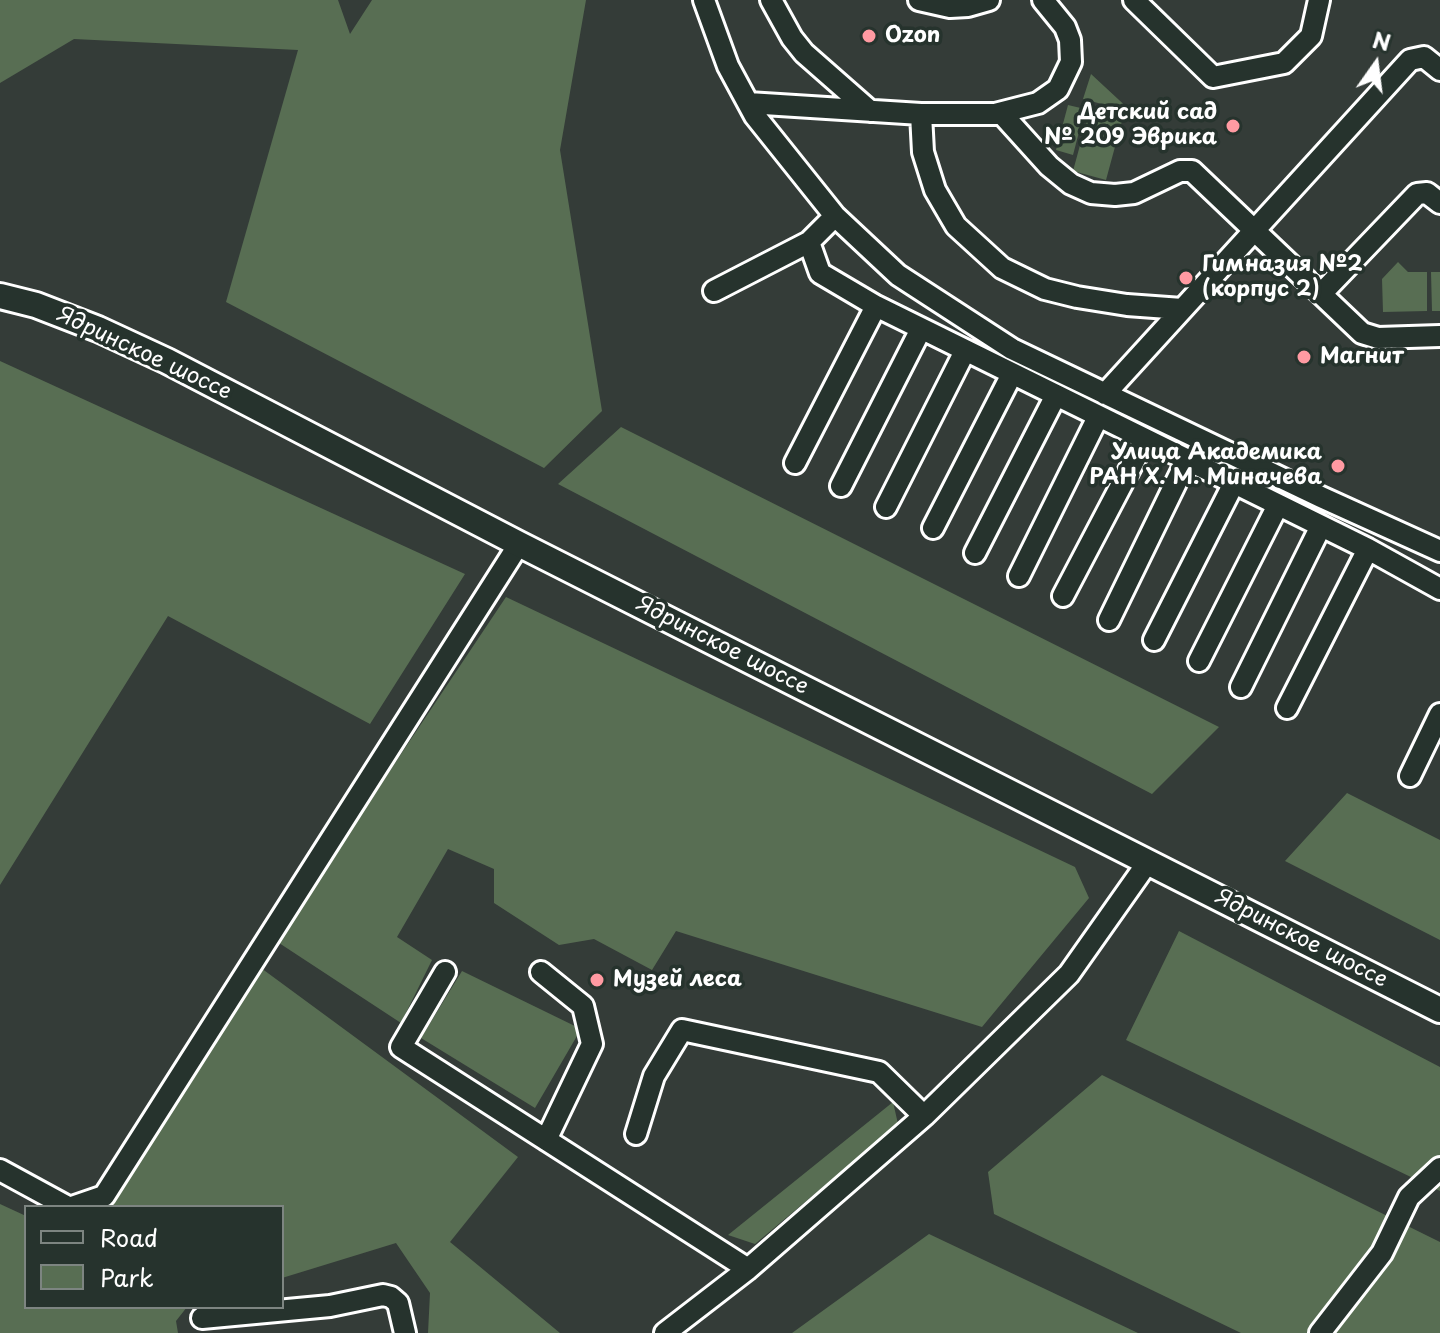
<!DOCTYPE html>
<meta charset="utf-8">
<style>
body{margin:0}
#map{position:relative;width:1440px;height:1333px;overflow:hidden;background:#343c38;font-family:"Playpen Sans",sans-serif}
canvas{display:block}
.legend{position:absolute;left:24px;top:1205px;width:260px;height:104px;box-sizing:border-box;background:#26332d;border:2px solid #7d8581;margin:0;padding:10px 14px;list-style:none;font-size:24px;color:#fff}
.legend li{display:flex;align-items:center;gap:16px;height:40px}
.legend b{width:40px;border:2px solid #7d8581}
.north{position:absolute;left:1336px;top:24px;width:80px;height:80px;-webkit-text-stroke:6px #26332d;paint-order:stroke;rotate:14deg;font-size:22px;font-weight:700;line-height:32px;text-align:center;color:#fff}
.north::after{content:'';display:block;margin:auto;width:28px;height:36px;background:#fff;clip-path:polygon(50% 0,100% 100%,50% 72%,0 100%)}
</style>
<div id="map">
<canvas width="1440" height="1333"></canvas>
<ul class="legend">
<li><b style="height:10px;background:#26332d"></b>Road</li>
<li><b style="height:22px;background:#586e53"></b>Park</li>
</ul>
<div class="north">N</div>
</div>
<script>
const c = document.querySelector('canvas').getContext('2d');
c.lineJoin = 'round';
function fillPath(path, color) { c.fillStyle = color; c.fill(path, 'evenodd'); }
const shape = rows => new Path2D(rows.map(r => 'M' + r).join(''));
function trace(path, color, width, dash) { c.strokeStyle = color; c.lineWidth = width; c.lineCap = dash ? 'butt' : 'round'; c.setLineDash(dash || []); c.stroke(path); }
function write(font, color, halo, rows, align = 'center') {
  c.font = font + ' "Playpen Sans",sans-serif'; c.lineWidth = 7; c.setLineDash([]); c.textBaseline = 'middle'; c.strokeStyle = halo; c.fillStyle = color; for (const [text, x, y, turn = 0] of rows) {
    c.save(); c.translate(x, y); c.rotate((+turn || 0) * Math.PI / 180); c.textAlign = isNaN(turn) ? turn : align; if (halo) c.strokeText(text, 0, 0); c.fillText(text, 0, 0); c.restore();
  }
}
const green = shape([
 [0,0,338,0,350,34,372,0,586,0,560,150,602,411,544,468,226,302,298,50,74,39,0,83],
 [1091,74,1132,112,1083,99],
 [1068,105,1085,109,1073,155,1056,150],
 [1089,112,1122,121,1106,180,1073,171],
 [1398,262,1408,272,1427,272,1427,311,1383,312,1382,279],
 [1431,272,1440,272,1440,311,1432,311],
 [0,361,465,574,370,724,168,616,0,885],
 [621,427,1219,727,1152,794,558,484],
 [506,597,1075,867,1089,898,982,1027,676,931,652,970,594,939,559,945,494,903,494,869,448,849,397,937,432,960,401,1023,276,941],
 [1347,793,1440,840,1440,940,1285,861],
 [1179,931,1440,1067,1440,1191,1126,1040],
 [261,968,518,1157,450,1242,560,1333,428,1333,430,1293,396,1243,282,1278,282,1207,107,1207],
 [462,971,581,1029,535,1108,421,1038],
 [1102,1075,1440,1242,1440,1333,1241,1333,994,1214,988,1172],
 [893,1102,898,1124,755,1244,728,1235],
 [0,1204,26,1216,26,1307,187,1307,176,1321,178,1333,0,1333],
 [929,1234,1138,1333,792,1333]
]);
const minor = shape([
 [704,0,728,66,755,116,835,216,898,275,1012,349,1321,497,1440,551],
 [771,0,792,38,804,53,870,111],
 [919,0,950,7,968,6,989,0],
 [1134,0,1213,77,1284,63,1311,36,1319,0],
 [748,103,921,114,995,114,1038,103,1058,89,1071,62,1070,40,1065,27,1043,0],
 [921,114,923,152,935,190,956,226,1002,268,1045,289,1077,297,1127,305,1182,309],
 [1002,114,1049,166,1071,184,1091,193,1115,195,1134,193,1180,171,1192,171,1362,333,1378,338,1440,336],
 [809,242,820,273,876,306],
 [714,291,809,242,835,216],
 [1321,294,1417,194,1427,193,1440,203],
 [1105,394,1410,60,1424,57,1440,70],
 [795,463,876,306,1368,549,1440,589],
 [841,486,921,329],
 [886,507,965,351],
 [933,528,1012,374],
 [975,553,1056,395],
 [1019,576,1098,417],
 [1063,596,1145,440],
 [1109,620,1187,460],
 [1154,640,1234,483],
 [1199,661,1278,505],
 [1241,687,1321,526],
 [1287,708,1368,549],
 [1410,776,1440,714],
 [445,972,401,1047,748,1269],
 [541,972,583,1006,592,1044,546,1140],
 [636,1134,654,1076,682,1030,879,1072,924,1116],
 [0,1170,68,1207],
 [72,1207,104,1196,519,544],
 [202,1318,330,1306,383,1295,391,1297,398,1303,405,1333],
 [665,1333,748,1269,924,1116,1069,974,1148,862],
 [1320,1333,1382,1253,1409,1197,1440,1168]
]);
const major = shape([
 [0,296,36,305,98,329,167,361,519,544,1440,1010]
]);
const markers = [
 [869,36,8,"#ff9aa2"],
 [1233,126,8,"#ff9aa2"],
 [1186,278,8,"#ff9aa2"],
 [1304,357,8,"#ff9aa2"],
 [1338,466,8,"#ff9aa2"],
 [597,980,8,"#ff9aa2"]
];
const poiNames = [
 ["Ozon",885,36],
 ["Детский сад",1217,113,"right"],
 ["№ 209 Эврика",1217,138,"right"],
 ["Гимназия №2",1202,265],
 ["(корпус 2)",1202,290],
 ["Магнит",1320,357],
 ["Улица Академика",1322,453,"right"],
 ["РАН Х. М. Миначева",1322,478,"right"],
 ["Музей леса",613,980]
];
const streetNames = [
 ["Ядринское шоссе",144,354,25],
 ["Ядринское шоссе",722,646,27],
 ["Ядринское шоссе",1301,939,27]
];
fillPath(green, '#586e53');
trace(minor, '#fff', 26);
trace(major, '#fff', 30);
trace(minor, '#26332d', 20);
trace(major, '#26332d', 24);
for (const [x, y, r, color] of markers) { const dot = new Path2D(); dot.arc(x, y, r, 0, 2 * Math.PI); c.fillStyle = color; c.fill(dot); trace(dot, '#26332d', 3); }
write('bold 22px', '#fff', '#26332d', poiNames, 'left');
write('22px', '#fff', '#26332d', streetNames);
</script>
